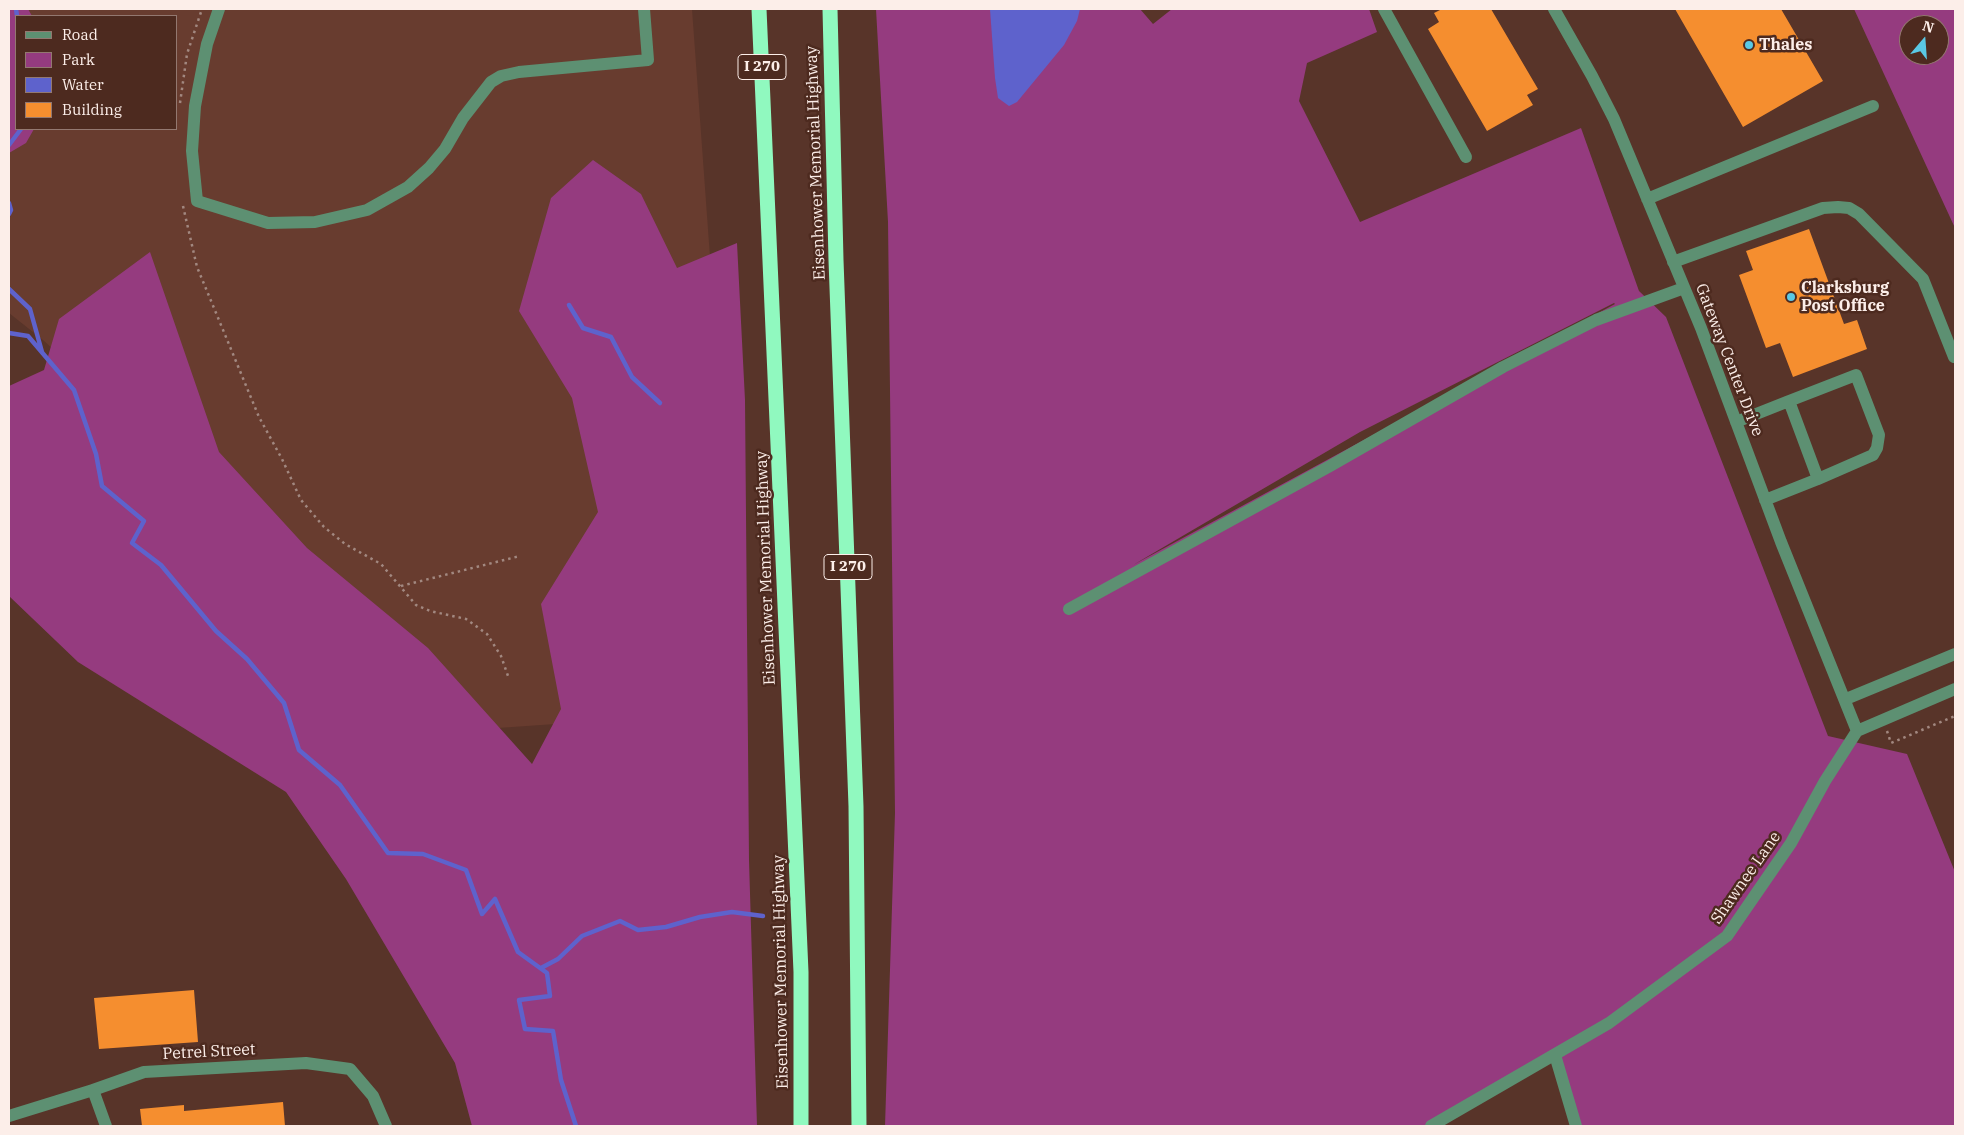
<!DOCTYPE html>
<style>
body{margin:0}
#map{position:relative;width:1964px;height:1135px;overflow:hidden;background:#583429;font-family:"IBM Plex Serif",serif}
canvas{display:block}
.frame{position:absolute;inset:0;border:10px solid #fceee9;pointer-events:none}
.legend{position:absolute;left:15px;top:15px;width:162px;height:115px;box-sizing:border-box;background:#4d2a1f;border:1px solid #937870;margin:0;padding:6px 9px;list-style:none;font-size:15px;color:#fceee9}
.legend li{display:flex;align-items:center;gap:10px;height:25px}
.legend b{width:25px;border:1px solid #937870}
.north{position:absolute;left:1899px;top:15px;width:50px;height:50px;box-sizing:border-box;background:#4d2a1f;border:1px solid #937870;border-radius:50%;rotate:18deg;font-size:14px;font-weight:700;line-height:20px;text-align:center;color:#fceee9}
.north::after{content:'';display:block;margin:auto;width:18px;height:22px;background:#5ac8e5;clip-path:polygon(50% 0,100% 100%,50% 72%,0 100%)}
</style>
<div id="map">
<canvas width="1964" height="1135"></canvas>
<div class="frame"></div>
<ul class="legend">
<li><b style="height:6px;background:#5d9072"></b>Road</li>
<li><b style="height:14px;background:#953b7f"></b>Park</li>
<li><b style="height:14px;background:#5e62cc"></b>Water</li>
<li><b style="height:14px;background:#f58e2f"></b>Building</li>
</ul>
<div class="north">N</div>
</div>
<script>
const c = document.querySelector('canvas').getContext('2d');
c.lineJoin = 'round';
function fillPath(path, color) { c.fillStyle = color; c.fill(path, 'evenodd'); }
const shape = rows => new Path2D(rows.map(r => 'M' + r).join(''));
function trace(path, color, width, dash) { c.strokeStyle = color; c.lineWidth = width; c.lineCap = dash ? 'butt' : 'round'; c.setLineDash(dash || []); c.stroke(path); }
function write(font, color, halo, rows, align = 'center') {
  c.font = font + ' "IBM Plex Serif",serif'; c.lineWidth = 5; c.setLineDash([]); c.textBaseline = 'middle'; c.strokeStyle = halo; c.fillStyle = color; for (const [text, x, y, turn = 0] of rows) {
    c.save(); c.translate(x, y); c.rotate((+turn || 0) * Math.PI / 180); c.textAlign = isNaN(turn) ? turn : align; if (halo) c.strokeText(text, 0, 0); c.fillText(text, 0, 0); c.restore();
  }
}
const built = shape([
 [9,9,692,9,743,711,440,732,202,486,43,340,9,313],
 [16,16,176,16,176,129,16,129]
]);
const green = shape([
 [9,9,28,9,32,16,16,16,16,129,34,129,26,143,9,153],
 [876,9,1140,9,1153,24,1172,9,1369,9,1377,32,1307,63,1299,101,1360,222,1581,128,1639,291,1666,317,1828,736,1907,754,1955,872,1955,1126,1576,1126,1555,1055,1431,1126,885,1126,895,813,888,222],
 [1614,303,1615,304,1133,565,1360,432],
 [1854,9,1955,9,1955,228],
 [1909,25,1939,25,1939,55,1909,55],
 [593,160,641,194,677,268,737,243,745,400,749,860,757,1126,472,1126,455,1063,346,879,286,792,78,662,9,596,9,386,44,370,59,319,150,252,219,452,307,548,428,648,532,764,561,709,541,604,598,512,572,398,519,311,551,198]
]);
const water = shape([
 [990,9,1080,9,1077,21,1064,45,1017,102,1009,106,998,98,995,78]
]);
const stream = shape([
 [16,9,17,16],
 [9,145,21,129],
 [9,203,11,210,9,214],
 [9,289,30,309,42,352],
 [569,305,583,328,611,337,632,377,660,403],
 [9,333,28,336,74,390,96,454,102,486,144,521,132,543,161,565,216,631,247,659,284,703,299,750,340,785,388,853,423,854,466,870,482,914,495,899,518,952,547,973,550,996,519,1000,525,1029,553,1031,561,1080,576,1126],
 [541,968,558,959,582,936,620,921,638,930,666,927,700,917,732,912,763,916]
]);
const building = shape([
 [1442,9,1491,9,1538,89,1527,95,1533,105,1487,131,1428,29,1439,22,1434,13],
 [1675,9,1781,9,1823,81,1743,127],
 [1809,229,1844,324,1857,320,1867,349,1793,377,1780,343,1766,348,1739,275,1753,270,1746,251],
 [194,990,198,1042,99,1049,94,998],
 [283,1102,285,1126,142,1126,140,1109,184,1105,184,1111]
]);
const path = shape([
 [180,103,187,54,202,9],
 [183,206,197,267,259,417,282,459,301,500,324,527,345,544,381,564,416,605,430,611,466,619,487,634,501,656,508,676],
 [401,586,520,556],
 [1887,731,1891,743,1955,716]
]);
const minor = shape([
 [219,9,207,44,195,106,192,151,197,201,268,223,315,222,367,210,408,187,429,168,445,149,463,118,491,82,501,76,519,72,648,60,644,9],
 [1384,9,1466,157],
 [1554,9,1592,76,1614,119,1701,328,1781,542,1857,731],
 [1647,199,1873,106],
 [1673,262,1823,208,1838,207,1849,208,1859,214,1923,279,1954,357],
 [1789,401,1856,375,1879,435,1877,448,1873,455,1818,479],
 [1736,422,1789,401,1818,479,1765,500],
 [1069,609,1330,466,1503,367,1596,320,1684,288],
 [1846,699,1955,654],
 [1555,1055,1576,1126],
 [93,1090,106,1126],
 [9,1116,93,1090,144,1072,306,1063,350,1069,373,1096,386,1126],
 [1431,1126,1609,1023,1727,936,1791,843,1825,781,1857,731,1955,689]
]);
const highway = shape([
 [759,9,801,972,801,1126],
 [830,9,836,260,856,806,859,1126]
]);
const markers = [
 [1749,45,5,"#5ac8e5"],
 [1791,297,5,"#5ac8e5"]
];
const shields = [
 [762,67,48],
 [848,567,48]
];
const shieldNames = [
 ["I 270",762,67],
 ["I 270",848,567]
];
const poiNames = [
 ["Thales",1759,45],
 ["Clarksburg",1801,288],
 ["Post Office",1801,306]
];
const streetNames = [
 ["Eisenhower Memorial Highway",816,163,-92],
 ["Gateway Center Drive",1729,360,69],
 ["Eisenhower Memorial Highway",766,568,-92],
 ["Shawnee Lane",1746,878,-55],
 ["Eisenhower Memorial Highway",781,972,-91],
 ["Petrel Street",209,1052,-3]
];
fillPath(built, '#683c2f');
fillPath(green, '#953b7f');
fillPath(water, '#5e62cc');
trace(stream, '#5e62cc', 4.5);
fillPath(building, '#f58e2f');
trace(path, '#a28880', 2.5, [2.5, 4]);
trace(minor, '#5d9072', 12);
trace(highway, '#90f9bf', 15);
for (const [x, y, r, color] of markers) { const dot = new Path2D(); dot.arc(x, y, r, 0, 2 * Math.PI); c.fillStyle = color; c.fill(dot); trace(dot, '#4d2a1f', 2); }
for (const [x, y, w] of shields) { const box = new Path2D(); box.roundRect(x - w / 2, y - 12.5, w, 25, 4); c.fillStyle = '#4d2a1f'; c.fill(box); trace(box, '#fceee9', 1); }
write('bold 15px', '#fceee9', null, shieldNames);
write('bold 16px', '#fceee9', '#4d2a1f', poiNames, 'left');
write('16px', '#fceee9', '#4d2a1f', streetNames);
</script>
